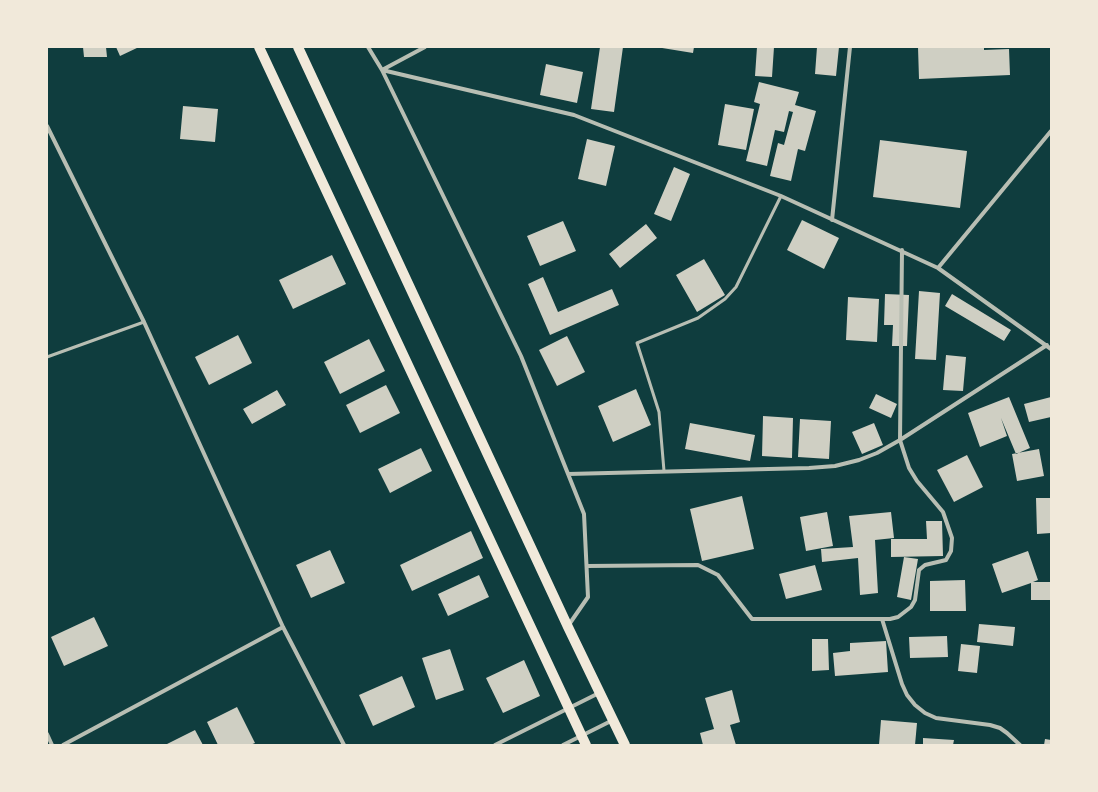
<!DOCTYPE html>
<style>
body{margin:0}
#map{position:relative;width:1098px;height:792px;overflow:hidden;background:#0f3d3e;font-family:Lato,sans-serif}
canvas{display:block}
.frame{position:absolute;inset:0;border:48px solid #f1e9da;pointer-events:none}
</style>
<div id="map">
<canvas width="1098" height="792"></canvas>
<div class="frame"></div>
</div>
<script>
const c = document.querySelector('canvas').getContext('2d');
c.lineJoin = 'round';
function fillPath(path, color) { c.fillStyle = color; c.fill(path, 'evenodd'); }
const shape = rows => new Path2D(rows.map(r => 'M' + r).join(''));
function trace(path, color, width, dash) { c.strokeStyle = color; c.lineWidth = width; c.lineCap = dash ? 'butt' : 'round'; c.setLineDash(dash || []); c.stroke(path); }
const building = shape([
 [83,47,106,47,107,57,84,57],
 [116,47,139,47,120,56],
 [600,47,623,47,614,112,591,109],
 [656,47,694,47,693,53],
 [757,47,774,47,772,77,755,76],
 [817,47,839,47,836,76,815,74],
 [918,47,984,47,984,50,1009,49,1010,75,919,79],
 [546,64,583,72,577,103,540,95],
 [759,82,799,92,795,105,816,111,805,151,798,149,791,181,770,176,778,143,784,145,793,112,789,111,784,132,775,130,767,166,746,161,760,104,754,102],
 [725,104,754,109,746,150,718,145],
 [183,106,218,109,215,142,180,139],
 [587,139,615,146,606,186,578,179],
 [880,140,967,151,960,208,873,197],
 [674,167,690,174,671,221,654,214],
 [802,220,839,238,824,269,787,250],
 [563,221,576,251,540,266,527,236],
 [646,224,657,238,620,268,609,254],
 [332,255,346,284,293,309,279,280],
 [704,259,725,295,697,312,676,275],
 [543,277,558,312,612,289,619,305,550,335,528,284],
 [919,291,940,293,936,360,915,359],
 [885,294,909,295,907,346,892,346,893,325,884,325],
 [952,294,1011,330,1004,341,945,306],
 [848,297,879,299,877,342,846,340],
 [238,335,252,363,209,385,195,357],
 [567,336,585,372,557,386,539,350],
 [369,339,385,371,340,394,324,362],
 [946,355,966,357,963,391,943,390],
 [386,385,400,413,360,433,346,405],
 [636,389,651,425,613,442,598,406],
 [277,390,286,405,252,424,243,409],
 [876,394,897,404,891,418,869,408],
 [1009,397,1030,448,1016,454,1001,418,1007,436,980,447,968,413],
 [1051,397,1051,417,1029,422,1024,404],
 [763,416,793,418,792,458,762,456],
 [800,419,831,421,829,459,798,457],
 [690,423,755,435,750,461,685,449],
 [874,423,883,445,862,454,852,432],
 [421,448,432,471,390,493,378,469],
 [1039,449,1044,476,1017,481,1012,454],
 [967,455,983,487,954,502,937,470],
 [742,496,754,549,702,561,690,509],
 [1036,498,1051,498,1051,533,1037,534],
 [827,512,833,546,806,551,800,517],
 [891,512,894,538,875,540,878,593,860,595,858,558,822,562,821,549,853,547,849,516],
 [926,521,942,521,943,556,891,557,891,539,927,539],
 [471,531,483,558,412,591,400,565],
 [330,550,345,583,311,598,296,565],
 [1028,551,1038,580,1033,582,1051,582,1051,600,1031,600,1031,583,1002,593,992,564],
 [904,557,918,559,911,600,897,597],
 [815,565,822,590,786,599,779,574],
 [479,575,489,597,448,616,438,594],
 [965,580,966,611,930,611,930,581],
 [94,617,108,646,64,666,51,637],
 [979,624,1015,627,1013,646,977,642],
 [947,636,948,657,910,658,909,637],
 [812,639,828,639,829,670,812,671],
 [886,641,888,672,835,676,833,653,850,651,850,643],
 [961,644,980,646,977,673,958,671],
 [450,649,464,690,436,700,422,658],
 [524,660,540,696,503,713,486,678],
 [402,676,415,707,373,726,359,695],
 [732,690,740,722,730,725,736,745,703,745,700,733,714,729,705,698],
 [237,707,255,743,250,745,218,745,207,722],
 [881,720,917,723,915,745,879,745],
 [195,730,203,745,165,745],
 [923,738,954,740,953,745,923,745],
 [1045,739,1051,740,1051,745,1044,745]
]);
const service = shape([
 [47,357,144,322],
 [664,471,659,412,637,343,698,318,725,299,736,287,781,196]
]);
const minor = shape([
 [368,47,382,70,521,356,584,514,588,597,568,626],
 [382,70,574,115,781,196,938,268,1051,349],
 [382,70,425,47],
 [47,126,144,322,283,627,344,745],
 [832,220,850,47],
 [938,268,1051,131],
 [568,474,809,468,835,466,859,460,877,453,900,440,1047,345],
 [587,566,698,565,718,575,752,619,890,619,898,617,911,607,915,600,919,570,925,565,946,560,951,551,952,538,943,512,917,481,909,468,900,440,902,250],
 [882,619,902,684,907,695,915,705,925,713,936,718,990,725,1000,728,1007,733,1020,745],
 [47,734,52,745],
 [63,745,283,627],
 [495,745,599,693],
 [563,745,613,720]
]);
const primary = shape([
 [259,47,586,745],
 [298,47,568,627,625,745]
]);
fillPath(building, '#cfcfc3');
trace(service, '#b8beb3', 3);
trace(minor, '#b8beb3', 4);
trace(primary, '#f1e9da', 10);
</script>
